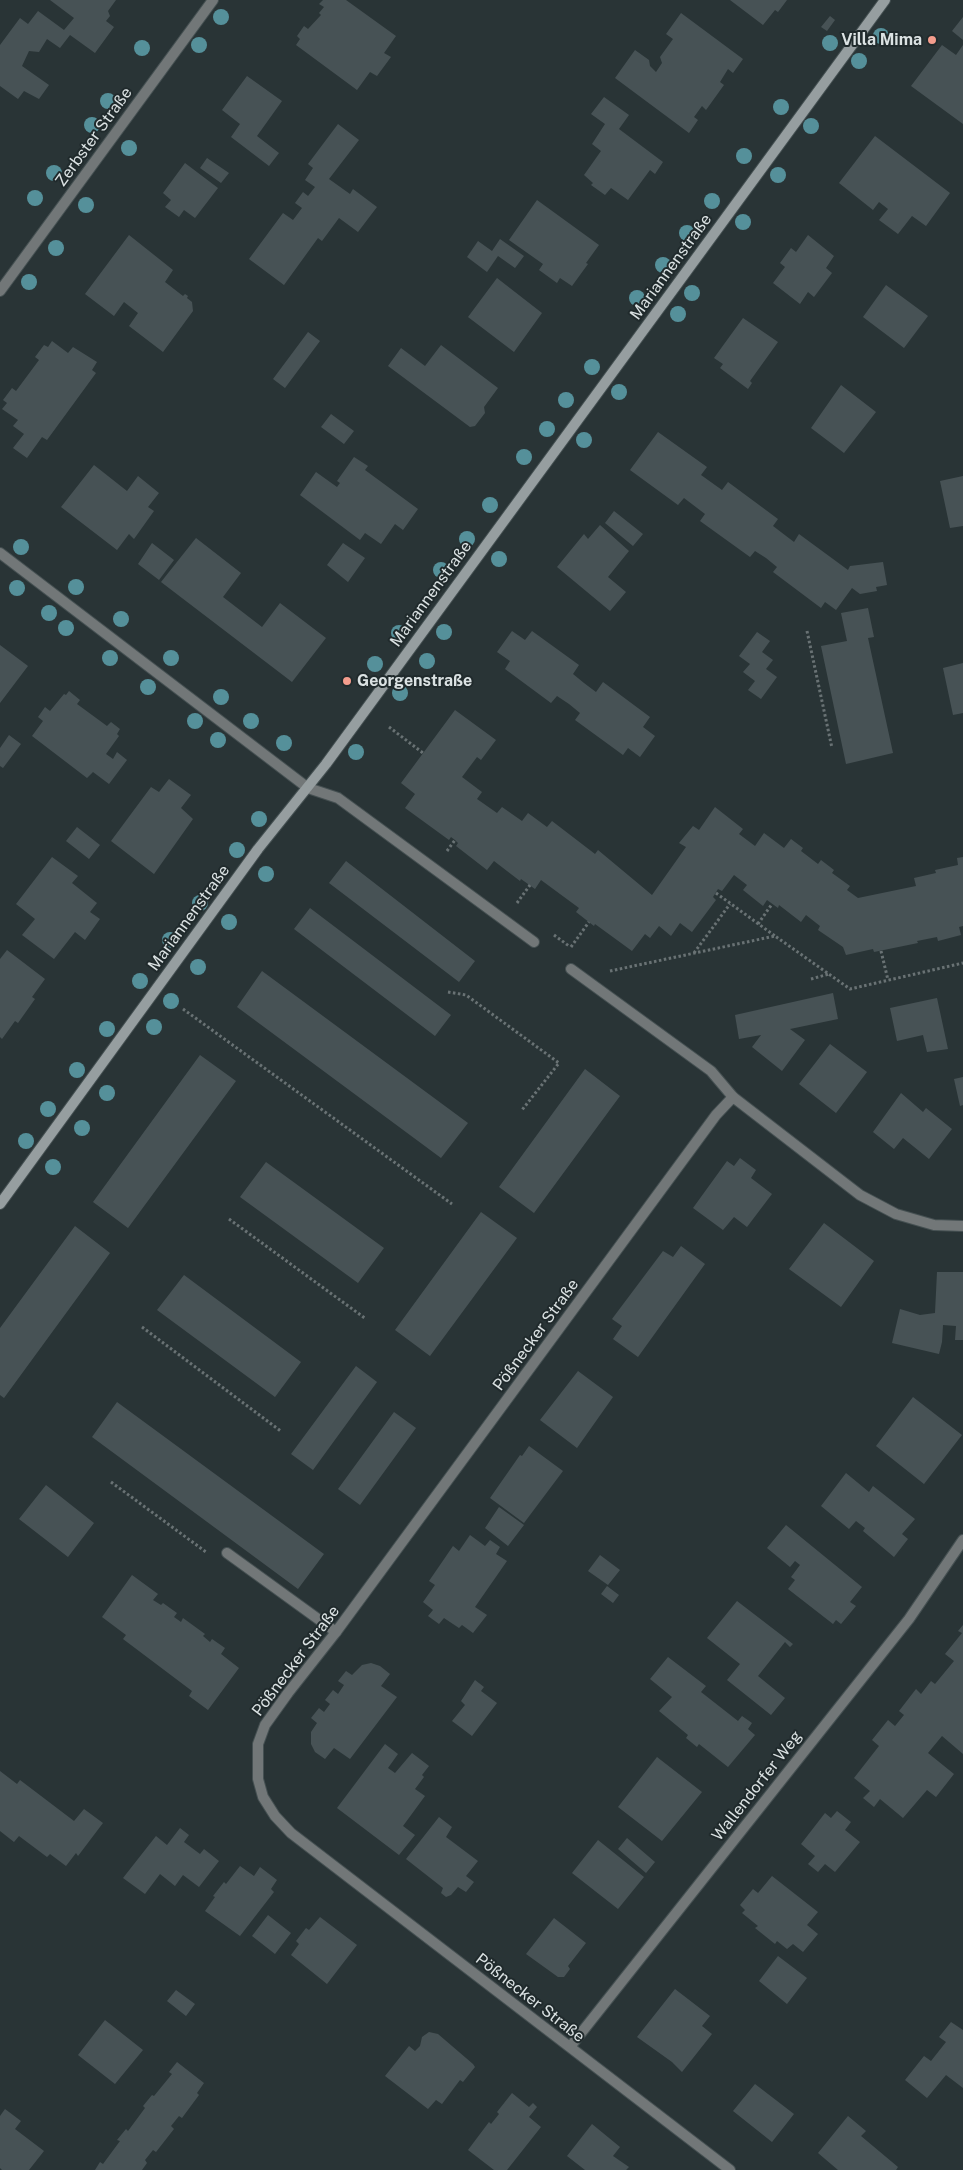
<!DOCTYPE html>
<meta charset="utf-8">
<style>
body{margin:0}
canvas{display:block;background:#293436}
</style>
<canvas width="963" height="2170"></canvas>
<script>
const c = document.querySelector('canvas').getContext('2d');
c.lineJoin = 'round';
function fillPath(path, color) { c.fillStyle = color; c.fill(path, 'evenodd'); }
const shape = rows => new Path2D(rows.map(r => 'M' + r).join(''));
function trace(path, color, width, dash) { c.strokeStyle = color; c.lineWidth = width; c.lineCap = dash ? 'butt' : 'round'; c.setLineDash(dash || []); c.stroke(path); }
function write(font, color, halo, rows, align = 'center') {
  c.font = font + ' "Public Sans",sans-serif'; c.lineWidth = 4; c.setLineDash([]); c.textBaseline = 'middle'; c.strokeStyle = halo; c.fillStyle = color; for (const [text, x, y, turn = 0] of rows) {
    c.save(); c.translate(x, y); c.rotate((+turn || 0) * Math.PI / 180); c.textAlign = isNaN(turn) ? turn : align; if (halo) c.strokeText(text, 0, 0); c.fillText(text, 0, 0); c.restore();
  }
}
const building = shape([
 [50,0,116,0,108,11,110,16,106,21,114,27,95,53,70,35,60,48,47,39,39,52,29,51,22,66,49,85,39,99,24,91,18,99,0,86,0,45,20,18,28,24,38,11,64,30,74,18],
 [323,0,346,0,396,36,384,53,391,57,377,76,370,72,357,90,296,45,300,39,297,36,304,26,308,29,321,15,319,13,324,7,319,4],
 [730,0,787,0,778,12,775,10,763,25],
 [681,13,743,59,733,73,728,69,720,82,724,85,706,110,702,106,694,117,698,120,689,133,615,78,635,50,649,60,650,66,656,72,662,63,660,57,673,39,666,34],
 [830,16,835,20,827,31,821,27],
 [963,17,963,40,952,31],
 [942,45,956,55,963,45,963,124,911,86],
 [247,76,282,101,257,136,279,153,269,166,231,137,240,124,222,110],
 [604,97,629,115,619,129,663,162,655,174,650,170,628,200,611,188,605,195,591,185,593,183,584,175,601,151,592,144,605,124,591,114],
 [338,124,359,140,329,179,350,194,353,189,377,207,358,232,339,218,322,241,318,238,284,285,249,259,283,213,293,220,302,208,295,203,303,192,308,196,315,187,305,180,313,168,308,164],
 [875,136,950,193,926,226,912,216,898,234,879,220,888,209,879,202,873,210,839,183],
 [207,158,229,173,221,183,200,168],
 [185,163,218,188,195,218,184,210,179,217,165,207,171,200,163,193],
 [537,200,599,245,586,263,588,264,572,286,560,278,557,283,539,270,543,264,509,240],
 [129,235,173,270,165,282,183,296,185,294,188,296,187,298,192,302,193,311,163,352,129,326,138,313,124,302,114,316,85,294],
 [808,235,834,256,826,268,832,273,814,297,808,292,800,304,773,283,785,267,780,263,791,248,796,252],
 [500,239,524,256,515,268,498,256,487,272,467,257,478,241,492,251],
 [497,278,542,313,514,352,468,317],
 [886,285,928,316,904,348,863,317],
 [743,318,778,342,750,381,752,383,748,389,720,368,723,364,714,358],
 [308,332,320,341,285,388,273,379],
 [52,341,68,353,73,347,97,362,92,370,96,373,47,440,42,437,27,458,13,448,24,434,13,426,18,420,2,409,7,403,3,400,12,388,16,391,39,360,35,357,44,345,48,347],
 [441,345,498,388,484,407,485,413,475,426,470,427,388,366,401,348,425,366],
 [841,385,876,412,844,453,811,428],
 [331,414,354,431,344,444,321,427],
 [658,432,707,467,701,475,722,490,728,482,778,519,773,526,794,542,799,534,848,570,850,566,883,562,887,585,876,587,877,591,860,594,852,588,836,610,825,602,821,608,773,572,777,567,766,558,755,551,750,557,700,521,705,514,684,498,678,505,630,470],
 [354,457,368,466,365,470,418,509,403,530,395,524,381,544,365,533,360,540,300,495,316,472,337,487,340,483,337,481],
 [94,465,127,491,138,476,159,493,148,507,154,511,134,539,129,534,117,550,61,507],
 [963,476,963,526,950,528,940,481],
 [614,511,643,534,633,546,605,523],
 [600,525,629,551,608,577,626,592,610,611,557,567,584,534,588,539],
 [196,538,241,573,223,597,262,627,280,603,326,638,292,682,161,582],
 [152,543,174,560,159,580,138,564],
 [343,543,365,558,348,582,327,565],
 [868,608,874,637,868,638,893,753,846,764,821,646,847,641,841,613],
 [512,631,525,640,532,631,579,665,573,674,584,683,596,692,603,682,650,717,643,727,655,736,640,757,628,748,623,755,575,720,580,713,569,704,557,696,551,703,505,669,510,661,497,652],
 [757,632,770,641,762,652,773,660,766,669,777,677,761,699,748,690,755,681,743,672,750,664,739,656],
 [0,645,28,666,0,703],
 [963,663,963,713,953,715,943,668],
 [69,691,80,700,77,704,107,726,111,722,120,729,117,734,119,736,106,754,113,759,117,752,127,760,109,784,93,772,87,778,32,736,43,721,38,717,45,707,50,711,64,694,66,695],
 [455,710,496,740,481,760,477,757,462,777,482,792,477,799,497,813,502,807,522,821,528,813,547,827,552,821,595,854,598,850,652,895,686,847,679,843,693,826,699,830,715,807,743,829,739,834,755,846,764,833,784,848,791,839,803,848,801,851,818,864,821,860,834,870,832,873,850,886,847,890,858,898,916,886,914,878,936,873,935,870,958,865,957,858,963,857,963,926,959,927,961,935,938,941,937,937,917,941,918,943,874,952,873,949,846,955,843,947,818,930,820,926,806,915,801,922,779,905,778,908,767,900,763,906,743,890,747,885,734,875,722,891,718,889,713,897,716,900,692,932,680,923,671,936,659,926,650,938,645,934,632,951,595,924,594,926,576,912,579,908,541,880,535,889,521,879,520,881,494,861,487,870,456,846,458,843,455,840,451,837,449,840,405,808,415,794,401,783],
 [9,735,21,744,3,768,0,766,0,748],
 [169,779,191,795,181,808,193,819,154,874,111,841,151,787,159,792],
 [77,827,100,845,89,859,66,841],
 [52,857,78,876,72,883,97,903,90,912,100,919,85,940,75,932,54,959,22,935,35,919,16,904],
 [346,861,475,961,459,982,329,883],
 [310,908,451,1015,435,1036,294,929],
 [7,950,45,979,32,997,35,999,18,1023,15,1021,2,1039,0,1037,0,959],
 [262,971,468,1123,441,1158,237,1007],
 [833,993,838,1019,790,1029,805,1040,782,1071,752,1047,761,1035,739,1039,735,1015],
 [937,998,948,1049,927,1052,923,1035,897,1041,890,1008],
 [830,1044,867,1072,836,1113,799,1084],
 [200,1055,236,1081,128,1228,93,1202],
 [585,1069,620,1096,534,1213,499,1187],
 [963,1077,963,1105,960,1106,954,1079],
 [901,1093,923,1112,926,1108,952,1129,929,1159,903,1138,894,1149,873,1132],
 [740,1158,756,1170,751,1178,772,1194,747,1227,734,1217,723,1230,693,1208,727,1161,734,1166],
 [266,1162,384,1248,358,1283,240,1197],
 [481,1212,517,1238,430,1356,395,1330],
 [824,1223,874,1261,841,1307,789,1269],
 [75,1226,110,1253,4,1398,0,1395,0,1328],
 [681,1246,705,1264,638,1357,613,1339,622,1326,612,1319,663,1251,673,1257],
 [937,1272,963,1272,963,1340,955,1340,956,1326,943,1325,942,1342,939,1354,892,1343,900,1309,920,1315,935,1313],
 [184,1275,301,1362,275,1397,157,1310],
 [356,1366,377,1382,313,1470,291,1454],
 [578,1371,613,1397,577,1448,540,1420],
 [913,1397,962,1435,924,1484,876,1446],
 [117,1402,324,1554,298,1589,92,1437],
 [394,1412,416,1428,360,1505,338,1489],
 [529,1446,563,1471,524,1523,490,1498,520,1455,522,1456],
 [846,1473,869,1492,873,1486,915,1519,902,1534,908,1539,894,1557,863,1531,865,1528,856,1521,849,1529,821,1506],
 [46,1485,94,1523,68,1557,19,1519],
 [499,1507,524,1525,508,1546,485,1528],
 [786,1525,862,1587,850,1602,856,1606,841,1624,836,1620,833,1624,788,1589,795,1580,791,1577,800,1565,795,1561,790,1567,767,1548],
 [470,1535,485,1546,490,1540,500,1547,496,1554,507,1561,475,1607,487,1615,473,1633,462,1625,459,1628,444,1618,439,1624,428,1616,433,1610,423,1602,435,1585,429,1581,440,1565,453,1546,459,1551],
 [600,1555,620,1570,608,1585,588,1571],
 [132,1575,158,1594,153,1600,161,1605,163,1603,177,1613,174,1617,181,1622,183,1618,205,1634,203,1636,210,1642,212,1639,225,1648,221,1654,239,1668,208,1710,189,1696,192,1691,123,1639,126,1635,102,1617],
 [607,1586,619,1595,613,1603,601,1594],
 [737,1601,793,1644,790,1647,785,1642,758,1676,785,1698,771,1715,727,1680,740,1664,707,1638],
 [963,1625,963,1754,942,1736,928,1753,954,1774,936,1797,927,1790,903,1818,880,1799,874,1807,863,1798,870,1791,854,1778,879,1746,872,1740,888,1720,895,1726,904,1715,899,1711,916,1689,921,1694,931,1681,935,1684,954,1661,945,1654,962,1633,958,1631],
 [668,1657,706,1686,701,1692,738,1721,742,1716,752,1723,748,1729,755,1735,728,1767,699,1744,697,1747,686,1738,688,1735,659,1711,672,1697,650,1679],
 [371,1663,380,1666,390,1674,381,1686,397,1697,350,1759,334,1748,325,1759,315,1752,311,1744,311,1732,317,1723,311,1718,319,1708,324,1712,330,1704,325,1700,333,1690,338,1694,344,1685,338,1681,346,1671,352,1675,362,1665],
 [475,1680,484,1687,481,1691,497,1703,472,1736,452,1721,465,1705,461,1701],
 [385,1744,398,1754,388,1768,395,1773,412,1753,429,1766,422,1775,424,1777,415,1789,425,1796,403,1826,415,1835,399,1855,337,1808],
 [657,1757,702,1792,662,1841,618,1807],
 [0,1771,17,1784,20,1780,74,1821,84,1809,103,1823,78,1856,76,1853,66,1866,50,1854,47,1857,19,1836,14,1842,0,1831],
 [837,1811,851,1822,845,1830,860,1842,835,1872,825,1864,818,1872,808,1864,815,1856,801,1844,825,1813,831,1818],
 [439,1817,452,1827,446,1837,478,1861,466,1876,474,1882,466,1892,458,1887,451,1895,446,1897,441,1893,443,1888,406,1859],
 [180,1828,189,1835,184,1842,200,1854,204,1849,219,1861,199,1887,183,1875,175,1886,160,1874,145,1894,123,1878,156,1836,167,1845],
 [627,1838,655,1862,646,1873,618,1849],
 [598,1840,644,1877,618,1909,572,1873],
 [240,1866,254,1876,260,1867,277,1880,271,1889,274,1892,240,1936,205,1911,215,1897,213,1896,224,1882,226,1884],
 [772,1876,818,1912,807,1925,818,1934,803,1952,793,1944,787,1949,777,1941,775,1944,755,1928,758,1926,742,1913,745,1910,740,1905,753,1889,758,1893],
 [268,1915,291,1933,275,1954,252,1936],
 [320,1917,357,1945,327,1984,291,1955,299,1944,296,1941,306,1928,309,1930],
 [554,1918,586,1943,568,1966,570,1969,564,1977,558,1977,526,1954],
 [778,1956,807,1978,787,2004,759,1981],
 [675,1989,710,2016,702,2026,712,2034,682,2072,672,2062,637,2037],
 [176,1990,195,2004,186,2016,167,2001],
 [105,2020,143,2050,115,2084,78,2055],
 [951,2022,963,2030,963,2088,946,2075,927,2098,905,2080,924,2056,931,2061,946,2042,939,2037],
 [429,2032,438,2034,473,2064,475,2067,463,2082,460,2080,442,2104,436,2100,428,2109,385,2076,409,2046,415,2051,420,2046,422,2037],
 [177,2062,204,2083,197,2093,199,2095,182,2118,179,2116,171,2126,174,2129,156,2152,153,2150,145,2160,147,2163,142,2170,95,2170,100,2162,103,2164,120,2141,117,2140,126,2129,128,2131,145,2108,143,2106,152,2095,154,2096,172,2074,169,2072],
 [755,2084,794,2114,772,2142,733,2111],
 [512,2093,529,2107,533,2103,537,2107,529,2117,541,2127,507,2170,494,2170,468,2150,489,2122,491,2124,499,2114,497,2112],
 [5,2109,21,2121,15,2129,44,2151,29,2170,2,2170,0,2168,0,2116],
 [848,2116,866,2131,861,2136,898,2167,896,2170,838,2170,818,2153],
 [592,2124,620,2147,613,2156,629,2167,626,2170,585,2170,567,2156]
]);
const path = shape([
 [807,631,832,748],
 [389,727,423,753],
 [447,851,455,840],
 [716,893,775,936],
 [517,903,530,885],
 [758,924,772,904],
 [554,935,569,946],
 [571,947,589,922],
 [881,951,888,980],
 [694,953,730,904],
 [610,971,775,936,850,989,963,963],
 [811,979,829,974],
 [448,992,466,995,559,1063,522,1110],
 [183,1009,452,1204],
 [229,1219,366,1319],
 [142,1327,282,1432],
 [111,1482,206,1552]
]);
const lane = shape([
 [308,788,338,798,534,942],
 [571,969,711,1071,733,1097],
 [227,1553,336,1632]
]);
const street = shape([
 [0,291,213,0],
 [0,553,308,788],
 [570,2047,909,1619,963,1540],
 [730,2170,291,1833,275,1816,263,1797,258,1779,258,1744,265,1725,288,1693,336,1632,716,1115,733,1097,860,1195,896,1214,934,1225,963,1226]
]);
const secondary = shape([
 [0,1204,258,849,326,764,885,0]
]);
const trees = [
 [221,17],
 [881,36],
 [830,43],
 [199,45],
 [142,48],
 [859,61],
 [108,101],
 [781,107],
 [92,125],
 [811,126],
 [129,148],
 [744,156],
 [54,173],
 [778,175],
 [35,198],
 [712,201],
 [86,205],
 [743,222],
 [687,233],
 [56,248],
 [663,265],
 [29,282],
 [692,293],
 [637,298],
 [678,314],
 [592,367],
 [619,392],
 [566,400],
 [547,429],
 [584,440],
 [524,457],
 [490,505],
 [467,539],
 [21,547],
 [499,559],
 [441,570],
 [76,587],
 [17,588],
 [49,613],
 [121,619],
 [66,628],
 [444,632],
 [399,633],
 [110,658],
 [171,658],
 [427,661],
 [375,664],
 [148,687],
 [400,693],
 [221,697],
 [195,721],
 [251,721],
 [218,740],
 [284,743],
 [356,752],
 [259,819],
 [237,850],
 [266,874],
 [200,903],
 [229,922],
 [170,940],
 [198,967],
 [140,981],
 [171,1001],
 [154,1027],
 [107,1029],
 [77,1070],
 [107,1093],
 [48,1109],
 [82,1128],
 [26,1141],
 [53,1167]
];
const markers = [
 [932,40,5,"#f49d8d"],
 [347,681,5,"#f49d8d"]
];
const poiNames = [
 ["Villa Mima",922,40],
 ["Georgenstraße",357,681,"left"]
];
const streetNames = [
 ["Zerbster Straße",94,137,-54],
 ["Mariannenstraße",671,267,-54],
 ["Mariannenstraße",431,594,-54],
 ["Mariannenstraße",189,918,-54],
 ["Pößnecker Straße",536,1335,-54],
 ["Pößnecker Straße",296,1661,-53],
 ["Wallendorfer Weg",757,1786,-52],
 ["Pößnecker Straße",530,1998,38]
];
fillPath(building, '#475255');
trace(lane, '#455052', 12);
trace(street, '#455052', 12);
trace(secondary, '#455052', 12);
trace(path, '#697274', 3, [2.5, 2.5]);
trace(lane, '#727778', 10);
trace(street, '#727778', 10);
trace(secondary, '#969ea0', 10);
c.fillStyle = '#55909a';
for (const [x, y] of trees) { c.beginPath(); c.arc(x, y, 8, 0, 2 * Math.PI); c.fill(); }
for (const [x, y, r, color] of markers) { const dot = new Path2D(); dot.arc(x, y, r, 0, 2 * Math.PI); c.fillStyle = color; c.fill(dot); trace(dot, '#202a2c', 2); }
write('bold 16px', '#dbe2e3', '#202a2c', poiNames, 'right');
write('16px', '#dbe2e3', '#202a2c', streetNames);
</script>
